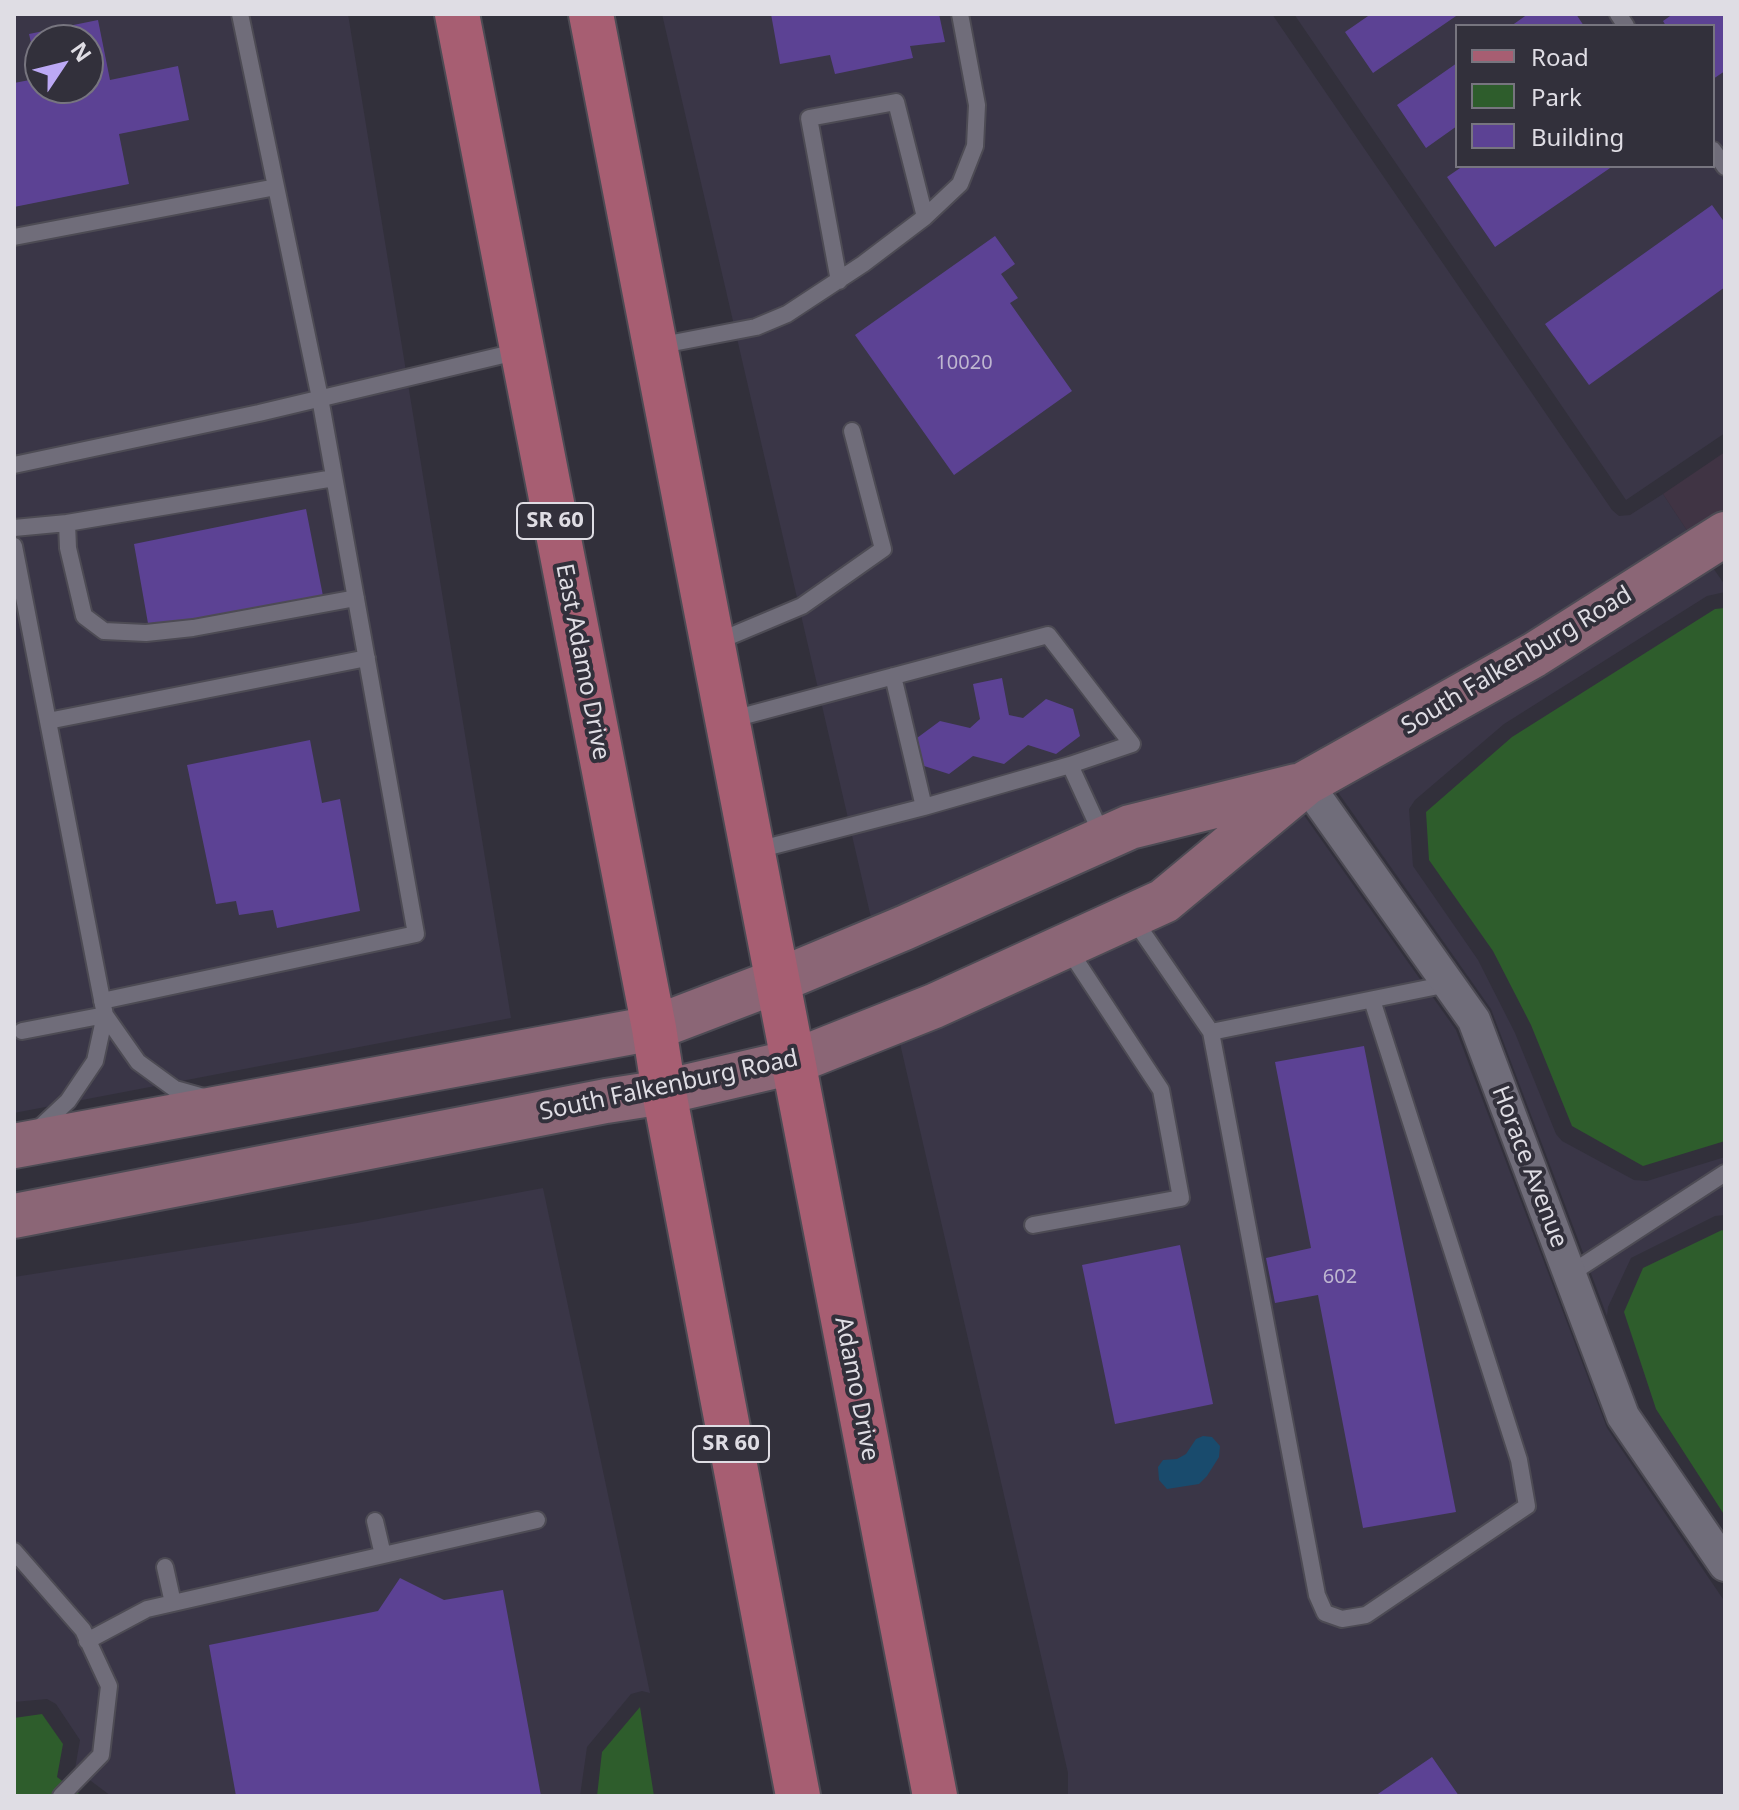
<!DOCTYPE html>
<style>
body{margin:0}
#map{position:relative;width:1739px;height:1810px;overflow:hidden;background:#32303b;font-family:"Noto Sans",sans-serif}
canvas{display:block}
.frame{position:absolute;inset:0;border:16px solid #dfdde4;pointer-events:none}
.legend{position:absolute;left:1455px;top:24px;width:260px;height:144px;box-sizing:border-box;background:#32303b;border:2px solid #77757f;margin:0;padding:10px 14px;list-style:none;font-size:24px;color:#dfdde4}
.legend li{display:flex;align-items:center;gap:16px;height:40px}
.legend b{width:40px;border:2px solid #77757f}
.north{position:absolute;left:24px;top:24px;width:80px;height:80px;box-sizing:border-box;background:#32303b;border:2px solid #77757f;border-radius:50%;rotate:55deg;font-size:22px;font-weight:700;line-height:32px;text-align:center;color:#dfdde4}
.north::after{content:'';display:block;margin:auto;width:28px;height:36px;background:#bca9f5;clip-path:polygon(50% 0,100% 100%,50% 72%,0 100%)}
</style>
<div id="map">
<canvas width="1739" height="1810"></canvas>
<div class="frame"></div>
<ul class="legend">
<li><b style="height:10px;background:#a75e72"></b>Road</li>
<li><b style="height:22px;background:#2e5d2c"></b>Park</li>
<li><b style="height:22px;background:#5c4294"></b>Building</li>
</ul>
<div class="north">N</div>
</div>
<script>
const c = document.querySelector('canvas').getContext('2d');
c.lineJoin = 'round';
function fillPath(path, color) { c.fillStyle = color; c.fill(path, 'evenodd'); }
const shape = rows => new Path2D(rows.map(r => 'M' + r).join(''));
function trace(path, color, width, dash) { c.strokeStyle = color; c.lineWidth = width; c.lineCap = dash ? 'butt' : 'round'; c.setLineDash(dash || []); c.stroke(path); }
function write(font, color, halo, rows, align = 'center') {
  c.font = font + ' "Noto Sans",sans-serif'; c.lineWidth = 8; c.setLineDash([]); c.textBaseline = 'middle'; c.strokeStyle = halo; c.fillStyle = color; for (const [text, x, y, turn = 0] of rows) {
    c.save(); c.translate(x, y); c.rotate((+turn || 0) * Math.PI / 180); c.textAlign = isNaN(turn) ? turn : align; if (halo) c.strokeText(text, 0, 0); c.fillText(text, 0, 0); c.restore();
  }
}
const built = shape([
 [14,14,348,14,511,1018,14,1113],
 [40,40,88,40,88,88,40,88],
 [662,14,1272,14,1612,510,1619,516,1630,515,1663,494,1690,535,1525,639,1298,766,872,922],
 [1294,14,1725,14,1725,433,1626,500],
 [1457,26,1713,26,1713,166,1457,166],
 [1711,565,1725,585,1725,592,1707,596,1504,724,1415,800,1409,809,1413,866,1478,960,1515,1033,1556,1134,1562,1141,1634,1180,1647,1181,1725,1157,1725,1215,1715,1216,1631,1258,1608,1307,1607,1316,1491,1009,1335,788],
 [1301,811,1456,1030,1607,1428,1725,1602,1725,1796,1068,1796,1068,1773,899,1039],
 [543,1188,650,1693,642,1691,631,1694,587,1747,580,1796,111,1796,75,1769,80,1740,56,1704,47,1699,14,1702,14,1277,357,1223]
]);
const industrial = shape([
 [1725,452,1725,512,1690,535,1663,494]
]);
const green = shape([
 [1725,608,1725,1141,1643,1166,1572,1126,1531,1025,1493,951,1429,860,1426,812,1512,737,1715,609],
 [1722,1230,1725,1232,1725,1516,1656,1409,1624,1312,1643,1268],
 [640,1707,654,1796,597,1796,602,1752],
 [42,1714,63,1744,57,1777,82,1796,14,1796,14,1718]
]);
const water = shape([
 [1203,1436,1212,1437,1220,1446,1219,1457,1207,1476,1199,1484,1167,1489,1159,1480,1158,1467,1163,1460,1177,1459,1186,1454,1196,1439]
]);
const building = shape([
 [771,14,939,14,945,42,910,46,913,58,835,74,830,55,780,64],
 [1371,14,1459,14,1373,73,1345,32],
 [1528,14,1576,14,1584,26,1511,26],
 [1673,14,1725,14,1725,71,1713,79,1713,26,1666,26,1663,21],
 [98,20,110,80,178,66,189,120,119,134,129,184,14,207,14,83,40,78,40,88,88,88,88,40,40,40,39,77,29,34],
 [1457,63,1457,126,1426,148,1397,105],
 [1463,166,1613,166,1495,247,1447,177],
 [1712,205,1725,223,1725,287,1589,385,1545,324],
 [995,236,1015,264,1001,274,1018,298,1010,303,1072,391,954,475,855,335],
 [306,509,323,596,149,629,134,544],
 [1002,678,1009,715,1023,718,1046,699,1073,709,1080,736,1056,754,1028,745,1004,764,973,756,949,774,921,765,917,738,940,721,970,728,980,719,973,684],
 [310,740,322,803,340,799,360,911,277,928,273,910,239,915,236,901,216,904,187,765],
 [1364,1046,1456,1512,1363,1528,1318,1295,1275,1303,1266,1258,1311,1248,1275,1062],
 [1180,1245,1213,1404,1115,1424,1082,1265],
 [400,1578,444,1600,503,1590,541,1796,236,1796,209,1645,378,1611],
 [1432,1757,1459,1796,1375,1796]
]);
const lane = shape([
 [1618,14,1626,26],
 [1713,150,1725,167],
 [14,237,276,187],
 [839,281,809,118,896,102,925,217],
 [657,346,756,327,787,314,863,264,925,217,960,184,975,146,977,105,960,14],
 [14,465,259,413,520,351],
 [334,478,67,523,68,548,84,616,104,631,146,633,193,628,356,598],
 [14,528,67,523],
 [14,546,105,1015,22,1031],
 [714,643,802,606,883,549,852,431],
 [893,676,924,807],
 [729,720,1048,635,1132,744,1070,765,924,807,753,851],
 [48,721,367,658],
 [1070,765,1103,837],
 [1132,917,1211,1032,1317,1595,1325,1613,1342,1619,1366,1615,1527,1506,1519,1460,1372,1000],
 [102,1001,416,934,320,398,240,14],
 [1211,1032,1448,984],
 [35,1132,68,1101,95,1061,105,1015,138,1062,175,1089,207,1098],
 [1033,1225,1181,1198,1161,1090,1067,947],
 [1570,1274,1725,1173],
 [375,1521,383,1555],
 [14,1551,83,1630,109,1686,101,1755,61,1796],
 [165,1567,173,1603],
 [87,1641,147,1609,537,1520]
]);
const street = shape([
 [1306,783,1474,1020,1623,1416,1725,1565]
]);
const secondary = shape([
 [14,1146,654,1028,777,981,904,928,1130,827,1296,786],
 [14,1216,606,1101,664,1092,793,1062,934,1006,1164,901,1306,783,1534,655,1725,534]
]);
const primary = shape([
 [457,14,654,1028,664,1092,798,1796],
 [591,14,935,1796]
]);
const numberNames = [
 ["10020",964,363],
 ["602",1340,1277]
];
const shields = [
 [555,521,76],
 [731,1444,76]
];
const shieldNames = [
 ["SR 60",555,521],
 ["SR 60",731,1444]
];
const streetNames = [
 ["South Falkenburg Road",1517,661,-31],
 ["East Adamo Drive",582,662,79],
 ["South Falkenburg Road",669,1086,-12],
 ["Horace Avenue",1529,1167,69],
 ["Adamo Drive",856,1389,79]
];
fillPath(built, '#3a3647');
fillPath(industrial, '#403444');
fillPath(green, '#2e5d2c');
fillPath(water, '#194b6d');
fillPath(building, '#5c4294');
trace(lane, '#4d4b54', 20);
trace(street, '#4d4b54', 36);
trace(secondary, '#4d4b54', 48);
trace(primary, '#4d4b54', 48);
trace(lane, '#706d7a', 16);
trace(street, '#706d7a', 32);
trace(secondary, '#8b6676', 44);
trace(primary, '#a75e72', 44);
write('20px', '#beb6d0', null, numberNames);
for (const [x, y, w] of shields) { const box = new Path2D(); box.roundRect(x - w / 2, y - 18, w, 36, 6); c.fillStyle = '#32303b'; c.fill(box); trace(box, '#dfdde4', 2); }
write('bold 22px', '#dfdde4', null, shieldNames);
write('24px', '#dfdde4', '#32303b', streetNames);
</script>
